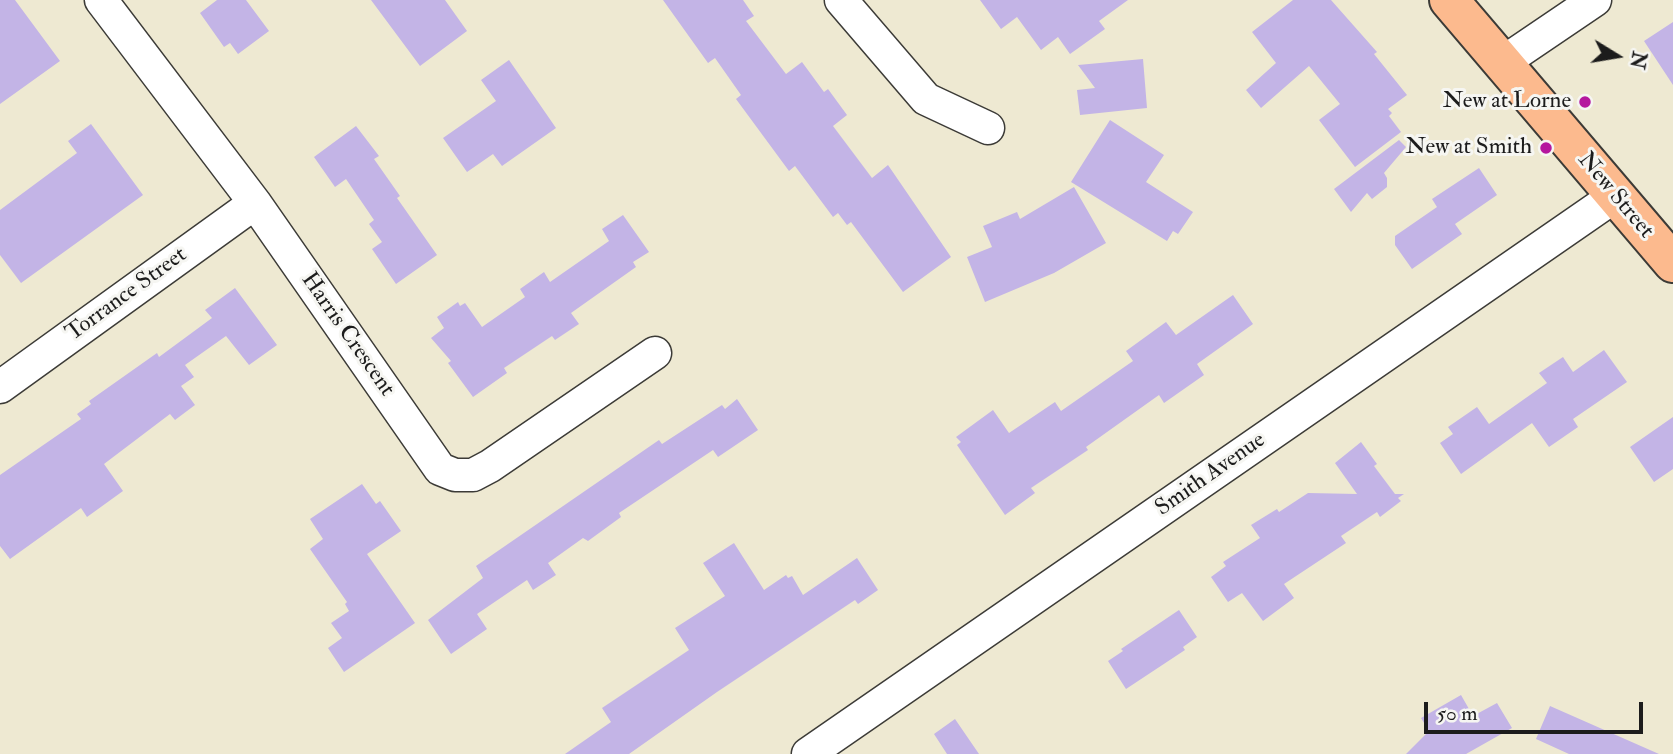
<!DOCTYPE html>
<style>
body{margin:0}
#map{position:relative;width:1673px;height:754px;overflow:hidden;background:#eee9d2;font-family:"IM FELL Double Pica",serif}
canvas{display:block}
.north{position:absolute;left:1582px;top:21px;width:70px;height:70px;-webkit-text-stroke:5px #f6f6f2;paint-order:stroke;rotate:101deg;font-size:19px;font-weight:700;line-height:28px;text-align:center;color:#1c1c1c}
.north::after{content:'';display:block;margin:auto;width:24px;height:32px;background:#1c1c1c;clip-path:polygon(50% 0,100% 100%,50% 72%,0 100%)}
.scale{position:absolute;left:1424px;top:702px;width:219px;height:32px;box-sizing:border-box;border:4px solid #1c1c1c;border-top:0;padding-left:9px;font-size:21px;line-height:24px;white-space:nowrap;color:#1c1c1c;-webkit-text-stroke:5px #f6f6f2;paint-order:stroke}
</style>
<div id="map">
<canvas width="1673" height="754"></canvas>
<div class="north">N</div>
<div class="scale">50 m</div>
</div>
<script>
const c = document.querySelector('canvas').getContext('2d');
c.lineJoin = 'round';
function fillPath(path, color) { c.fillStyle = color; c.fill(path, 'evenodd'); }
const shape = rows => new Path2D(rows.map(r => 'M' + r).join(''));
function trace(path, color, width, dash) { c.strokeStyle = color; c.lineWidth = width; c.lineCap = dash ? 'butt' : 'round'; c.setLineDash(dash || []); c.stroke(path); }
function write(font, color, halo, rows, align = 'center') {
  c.font = font + ' "IM FELL Double Pica",serif'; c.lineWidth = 6; c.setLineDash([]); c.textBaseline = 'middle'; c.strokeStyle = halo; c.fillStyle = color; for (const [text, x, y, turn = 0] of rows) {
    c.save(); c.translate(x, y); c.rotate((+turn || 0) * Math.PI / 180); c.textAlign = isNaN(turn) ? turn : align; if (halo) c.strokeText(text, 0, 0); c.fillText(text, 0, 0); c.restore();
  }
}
const building = shape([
 [0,0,15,0,60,61,0,104],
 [217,0,246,0,269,31,238,54,230,43,224,47,200,13],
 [371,0,445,0,467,31,420,66],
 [663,0,743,0,754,16,746,21,786,74,802,62,824,92,828,89,847,115,833,126,872,178,888,165,951,257,903,292,851,222,847,225,838,213,833,217,795,166,789,171,736,99,741,95,715,58,708,63],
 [980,0,1128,0,1099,21,1105,29,1070,54,1058,37,1041,50,1017,17,1001,29],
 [1293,0,1331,0,1377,52,1374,54,1407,95,1388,109,1392,113,1389,116,1401,132,1355,167,1319,120,1340,104,1309,66,1261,108,1246,90,1276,63,1252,32],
 [1673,22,1673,85,1644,41],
 [1143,59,1147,108,1080,115,1077,90,1095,88,1078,65],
 [509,60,556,128,502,166,493,154,467,172,443,138,496,101,481,80],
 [1110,120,1164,155,1146,182,1193,212,1178,234,1173,231,1167,241,1071,182],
 [91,124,143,195,21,283,0,255,0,210,77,153,68,141],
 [356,126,379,156,374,159,400,196,397,198,437,255,396,284,372,249,382,242,369,224,374,220,346,179,335,187,314,157],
 [1399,140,1406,147,1384,173,1387,178,1387,187,1372,199,1367,193,1351,212,1334,189],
 [1479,168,1497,195,1455,224,1462,234,1412,269,1395,245,1395,236,1437,207,1432,199],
 [1074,187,1106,243,1054,273,985,302,967,257,992,247,983,226,1017,212,1020,219],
 [623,215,649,252,633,262,636,267,571,313,579,324,555,340,552,336,504,368,507,373,473,397,448,363,451,361,431,338,444,328,437,317,458,302,460,306,465,303,482,327,525,297,520,289,544,272,550,282,609,241,602,229],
 [235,288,277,345,249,365,226,336,185,365,194,377,181,386,195,405,175,420,170,414,104,464,123,491,87,517,81,508,10,559,0,546,0,475,81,419,77,414,91,404,89,401,157,353,159,357,212,318,205,310],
 [1233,295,1253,324,1197,364,1204,375,1164,403,1159,395,1086,447,1088,450,1031,488,1035,493,1005,515,957,445,961,442,956,437,993,410,1009,433,1055,402,1061,411,1133,361,1126,351,1166,322,1176,335],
 [1604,350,1627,382,1573,419,1578,427,1549,447,1532,423,1461,474,1440,443,1453,434,1448,427,1477,407,1489,424,1547,383,1539,373,1563,357,1573,372],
 [737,399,758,430,718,457,713,450,619,513,621,517,588,541,583,538,548,563,556,575,533,590,527,580,477,614,487,629,451,654,428,620,483,578,476,566,659,440,662,444,722,405,725,409],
 [1673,417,1673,469,1654,482,1630,447],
 [1361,442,1377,464,1374,466,1395,494,1404,494,1398,498,1401,501,1380,517,1377,512,1341,536,1346,543,1284,584,1294,598,1263,621,1242,593,1228,602,1211,577,1226,566,1223,562,1260,538,1251,525,1277,509,1279,512,1308,493,1357,494,1335,463],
 [362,484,376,504,380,501,401,531,367,554,415,623,344,672,328,648,342,638,331,623,349,611,345,604,347,602,310,549,323,539,310,519],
 [734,543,764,590,786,575,788,578,792,576,803,595,857,558,878,590,858,604,855,600,717,692,629,754,565,754,611,722,602,708,689,650,675,628,725,596,703,563],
 [1179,610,1197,637,1183,647,1185,650,1126,689,1108,661,1123,651,1121,649],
 [1461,695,1473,716,1497,703,1512,728,1466,754,1406,754,1429,731,1421,718],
 [1550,706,1659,754,1569,754,1536,739],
 [955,719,979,754,947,754,934,734]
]);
const minor = shape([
 [101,0,255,203,440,469,455,475,473,475,490,466,655,353],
 [841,0,926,99,988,128],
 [1502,63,1595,0],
 [0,387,255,203],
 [808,754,1615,196]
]);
const major = shape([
 [1449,0,1673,263]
]);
const markers = [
 [1585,102,7,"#b5179e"],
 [1546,148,7,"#b5179e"]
];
const poiNames = [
 ["New at Lorne",1571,102],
 ["New at Smith",1532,148]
];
const streetNames = [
 ["New Street",1615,196,50],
 ["Torrance Street",127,295,-36],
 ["Harris Crescent",347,335,55],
 ["Smith Avenue",1211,475,-35]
];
fillPath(building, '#c3b4e6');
trace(minor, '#3c3b37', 35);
trace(major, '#3c3b37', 42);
trace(minor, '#fff', 32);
trace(major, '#fcba8e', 38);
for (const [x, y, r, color] of markers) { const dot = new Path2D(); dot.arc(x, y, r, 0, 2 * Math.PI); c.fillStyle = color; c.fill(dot); trace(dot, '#f6f6f2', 2.5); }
write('23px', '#1c1c1c', '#f6f6f2', poiNames, 'right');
write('23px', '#1c1c1c', '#f6f6f2', streetNames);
</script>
